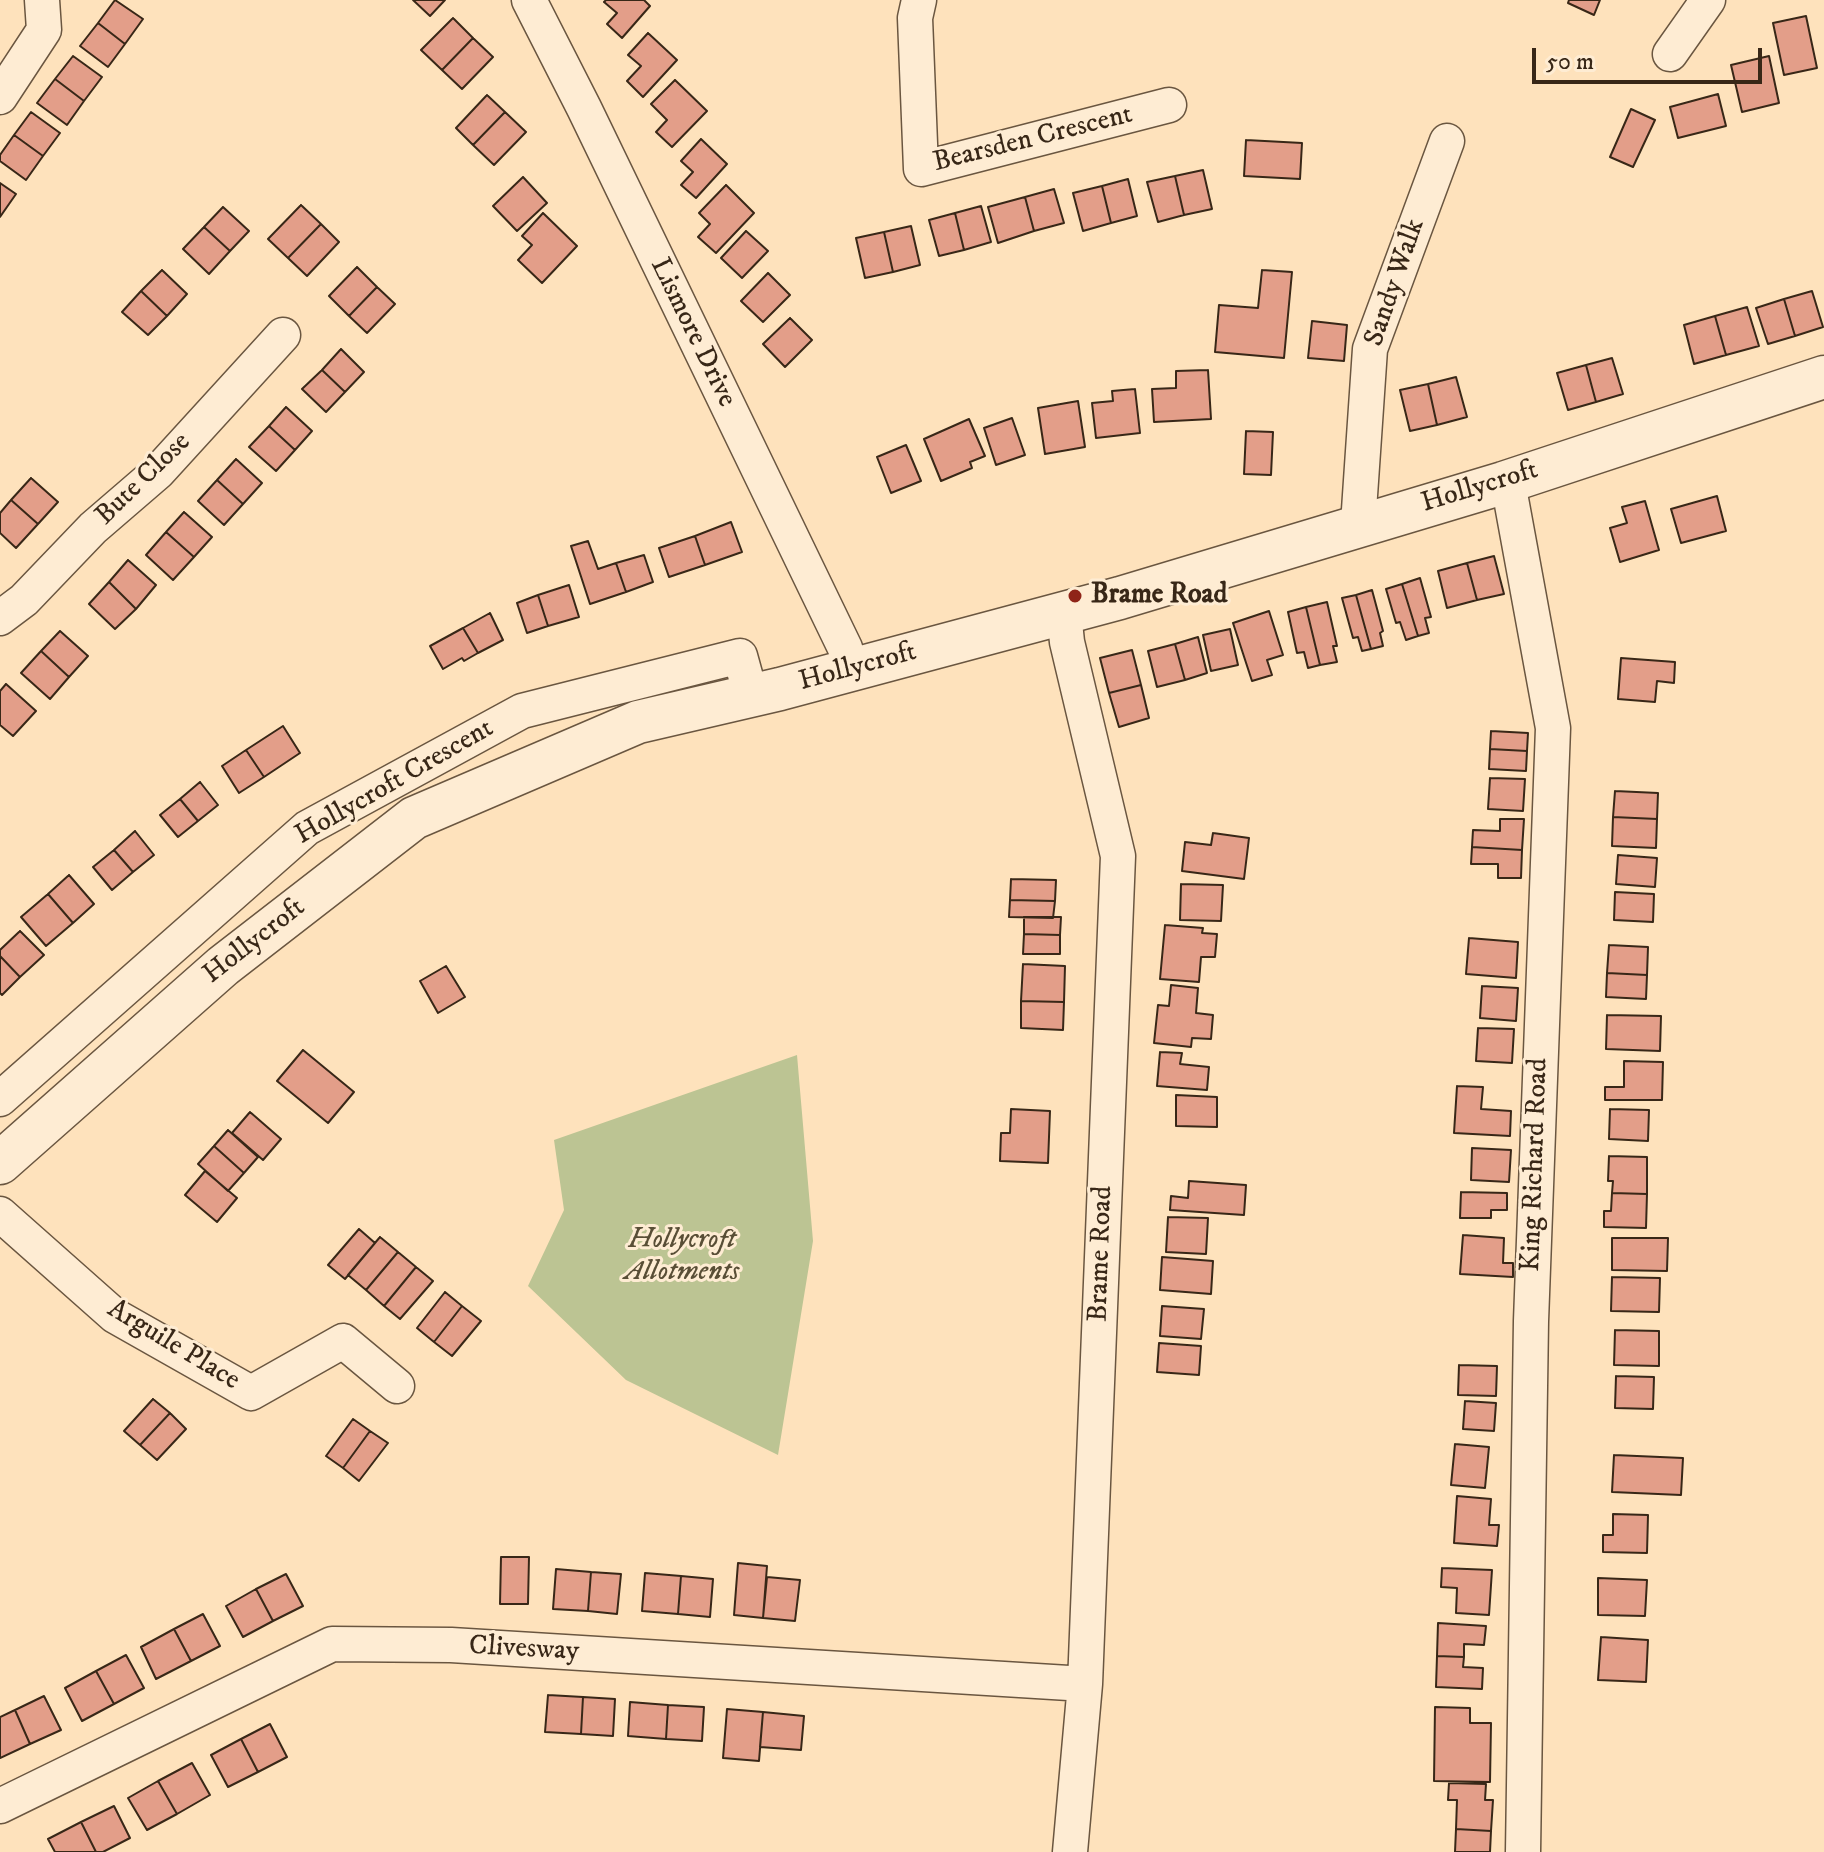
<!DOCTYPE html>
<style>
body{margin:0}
#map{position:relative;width:1824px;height:1852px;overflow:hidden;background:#fee2bc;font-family:"IM FELL DW Pica",serif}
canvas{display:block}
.scale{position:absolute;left:1532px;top:48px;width:230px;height:36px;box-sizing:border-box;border:4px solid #382717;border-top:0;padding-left:10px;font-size:24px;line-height:28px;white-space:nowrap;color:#382717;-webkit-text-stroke:6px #feecd3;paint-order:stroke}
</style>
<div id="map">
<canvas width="1824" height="1852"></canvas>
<div class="scale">50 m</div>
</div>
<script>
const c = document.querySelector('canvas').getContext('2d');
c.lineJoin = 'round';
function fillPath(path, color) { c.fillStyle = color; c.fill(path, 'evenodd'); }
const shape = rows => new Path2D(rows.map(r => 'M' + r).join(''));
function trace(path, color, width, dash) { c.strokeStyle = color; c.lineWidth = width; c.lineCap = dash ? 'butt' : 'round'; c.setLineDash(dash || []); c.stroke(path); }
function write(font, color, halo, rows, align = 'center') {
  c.font = font + ' "IM FELL DW Pica",serif'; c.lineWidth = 6; c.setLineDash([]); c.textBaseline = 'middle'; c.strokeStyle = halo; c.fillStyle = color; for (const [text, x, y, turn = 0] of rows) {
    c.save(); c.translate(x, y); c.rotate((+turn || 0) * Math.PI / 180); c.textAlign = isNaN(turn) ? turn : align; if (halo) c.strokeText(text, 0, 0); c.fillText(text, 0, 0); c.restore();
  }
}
const green = shape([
 [797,1055,813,1241,778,1455,626,1380,528,1286,564,1210,554,1140]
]);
const building = shape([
 [115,0,143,19,125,44,98,23,115,0],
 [413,0,445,0,430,16,413,0],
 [606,0,644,0,650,6,622,38,607,24,617,13,604,2,606,0],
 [1569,0,1600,0,1594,15,1568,3,1569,0],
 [1806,16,1817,68,1784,75,1773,23,1806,16],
 [453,18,473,38,442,70,421,50,453,18],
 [98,23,125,44,108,67,80,46,98,23],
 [648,33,677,60,643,97,627,81,641,66,628,55,648,33],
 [473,38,493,57,462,89,442,70,473,38],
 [73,56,102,77,84,101,55,79,73,56],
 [1769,56,1779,103,1742,112,1731,65,1769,56],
 [55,79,84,101,67,125,37,103,55,79],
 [675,80,707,111,672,147,656,132,667,120,651,104,675,80],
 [1718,94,1726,126,1678,138,1670,107,1718,94],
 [487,95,505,112,473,145,456,128,487,95],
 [1631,109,1655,120,1633,167,1610,157,1631,109],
 [31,112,60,133,43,156,14,135,31,112],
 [505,112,526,132,494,165,473,145,505,112],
 [14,135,43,156,26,180,0,161,0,155,14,135],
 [701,139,727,164,696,198,681,185,693,172,681,161,701,139],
 [1246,140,1302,143,1300,179,1244,176,1246,140],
 [1203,170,1212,209,1184,215,1175,176,1203,170],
 [1175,176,1184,215,1158,222,1147,182,1175,176],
 [523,177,547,203,517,231,493,206,523,177],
 [1128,179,1137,216,1111,223,1102,186,1128,179],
 [0,183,16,194,0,217,0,183],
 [726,185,754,213,716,253,698,237,710,224,699,213,726,185],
 [1102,186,1111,223,1083,231,1073,193,1102,186],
 [1054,189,1064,223,1034,231,1025,197,1054,189],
 [1025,197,1034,231,998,243,988,207,1025,197],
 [301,205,321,224,288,258,268,239,301,205],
 [981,206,991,242,964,250,955,213,981,206],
 [223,207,249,231,230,251,204,227,223,207],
 [543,213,577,246,542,283,518,260,532,245,522,236,543,213],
 [955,213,964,250,939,256,929,220,955,213],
 [321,224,339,242,307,276,288,258,321,224],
 [911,226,920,265,893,272,884,232,911,226],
 [204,227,230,251,209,274,183,249,204,227],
 [746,231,768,251,742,278,721,258,746,231],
 [884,232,893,272,865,278,856,238,884,232],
 [357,267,377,287,349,316,329,296,357,267],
 [162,270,187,294,167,316,141,291,162,270],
 [1262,270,1292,272,1284,358,1215,352,1219,305,1258,308,1262,270],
 [768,273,790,295,763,322,741,301,768,273],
 [377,287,395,304,367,333,349,316,377,287],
 [141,291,167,316,148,335,122,312,141,291],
 [1812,291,1823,327,1795,336,1784,299,1812,291],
 [1784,299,1795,336,1768,344,1756,308,1784,299],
 [1747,307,1759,346,1726,355,1715,316,1747,307],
 [1715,316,1726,355,1694,364,1684,325,1715,316],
 [790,318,812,340,785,367,763,344,790,318],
 [1312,321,1347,325,1344,361,1308,358,1312,321],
 [341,349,364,372,345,392,322,370,341,349],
 [1612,358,1623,394,1596,402,1586,365,1612,358],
 [1586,365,1596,402,1568,410,1557,373,1586,365],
 [322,370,345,392,326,412,302,389,322,370],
 [1208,370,1211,419,1154,422,1152,389,1176,388,1176,371,1208,370],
 [1456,377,1467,417,1437,425,1428,384,1456,377],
 [1428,384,1437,425,1410,431,1400,390,1428,384],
 [1135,389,1140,433,1096,438,1092,403,1113,401,1112,391,1135,389],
 [1078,401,1085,447,1045,454,1038,408,1078,401],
 [286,407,312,431,295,450,269,426,286,407],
 [1012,418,1025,455,996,465,984,428,1012,418],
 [969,419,985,456,970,462,972,468,941,481,924,439,969,419],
 [269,426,295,450,276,471,249,447,269,426],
 [1246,431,1273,432,1271,475,1244,474,1246,431],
 [906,445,921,481,891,493,877,457,906,445],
 [236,459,262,483,243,504,217,480,236,459],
 [31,478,58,502,38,524,11,500,31,478],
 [217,480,243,504,224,525,198,501,217,480],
 [1717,496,1726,531,1681,543,1671,509,1717,496],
 [11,500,38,524,16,548,0,533,0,513,11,500],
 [1645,501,1659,550,1620,562,1610,528,1627,523,1622,507,1645,501],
 [184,512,212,537,194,557,166,532,184,512],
 [731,522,742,552,705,565,695,536,731,522],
 [166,532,194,557,173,580,146,555,166,532],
 [695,536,705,565,669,577,659,548,695,536],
 [588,541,598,569,616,563,626,592,590,604,571,546,588,541],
 [644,555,653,582,626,592,616,563,644,555],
 [1494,556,1504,594,1477,600,1467,563,1494,556],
 [128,560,156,585,136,609,109,582,128,560],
 [1467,563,1477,600,1447,608,1438,571,1467,563],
 [1420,578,1431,617,1425,618,1429,633,1418,636,1402,584,1420,578],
 [109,582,136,609,115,629,89,604,109,582],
 [1402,584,1418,636,1406,640,1400,622,1396,623,1386,589,1402,584],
 [569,585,579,617,548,626,538,595,569,585],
 [1372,590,1383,631,1380,633,1383,646,1371,649,1356,595,1372,590],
 [538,595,548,626,527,633,517,603,538,595],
 [1356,595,1371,649,1362,651,1358,637,1353,638,1342,598,1356,595],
 [1327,602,1337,646,1333,646,1337,662,1320,665,1306,607,1327,602],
 [1306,607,1320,665,1308,668,1304,652,1297,653,1288,612,1306,607],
 [1269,611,1283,655,1267,660,1272,675,1252,681,1233,623,1269,611],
 [490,613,503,640,478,653,463,628,490,613],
 [463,628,478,653,464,661,462,658,443,669,430,646,463,628],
 [1230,629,1238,665,1211,671,1203,635,1230,629],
 [60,631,88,656,69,677,41,651,60,631],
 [1198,637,1207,673,1185,680,1175,644,1198,637],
 [1175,644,1185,680,1157,687,1148,651,1175,644],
 [1132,650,1141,685,1109,693,1100,658,1132,650],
 [41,651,69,677,50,699,21,673,41,651],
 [1621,658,1675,662,1674,683,1657,681,1655,702,1618,699,1621,658],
 [6,684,36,711,13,736,0,725,0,691,6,684],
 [1141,685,1149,718,1119,727,1109,693,1141,685],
 [283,726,300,753,264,777,246,750,283,726],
 [1491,731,1528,733,1527,751,1490,749,1491,731],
 [1490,749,1527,751,1526,771,1489,769,1490,749],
 [246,750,264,777,239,793,222,766,246,750],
 [1490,778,1525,779,1523,811,1488,809,1490,778],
 [200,782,218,805,198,821,180,799,200,782],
 [1615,791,1658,793,1657,819,1613,817,1615,791],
 [180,799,198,821,178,837,160,815,180,799],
 [1613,817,1657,819,1656,848,1612,846,1613,817],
 [1500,819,1524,819,1522,850,1472,847,1473,830,1500,831,1500,819],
 [135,831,154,855,133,872,114,850,135,831],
 [1213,833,1249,838,1244,879,1182,871,1185,842,1211,845,1213,833],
 [1472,847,1522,850,1521,878,1498,878,1498,864,1471,864,1472,847],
 [114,850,133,872,112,890,93,867,114,850],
 [1618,855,1657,858,1655,887,1616,884,1618,855],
 [69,875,94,904,73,923,48,894,69,875],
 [1011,879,1056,880,1055,901,1010,900,1011,879],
 [1181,884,1223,885,1221,921,1180,920,1181,884],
 [1615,892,1654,894,1653,922,1614,920,1615,892],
 [48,894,73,923,46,946,21,917,48,894],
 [1010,900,1055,901,1053,918,1009,917,1010,900],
 [1024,917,1061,917,1060,935,1024,934,1024,917],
 [1165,925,1203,928,1202,933,1217,934,1215,957,1201,957,1199,982,1160,979,1165,925],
 [20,931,44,955,20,977,0,956,0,950,20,931],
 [1024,934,1060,935,1060,954,1023,954,1024,934],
 [1469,938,1518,942,1516,978,1466,974,1469,938],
 [1609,945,1648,947,1647,975,1607,973,1609,945],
 [0,956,20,977,2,995,0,993,0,956],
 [1023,964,1065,966,1064,1002,1021,1001,1023,964],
 [446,966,465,997,438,1013,420,981,446,966],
 [1607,973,1647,975,1646,999,1606,997,1607,973],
 [1171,985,1198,988,1196,1013,1213,1015,1211,1039,1192,1038,1191,1047,1154,1043,1158,1005,1169,1006,1171,985],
 [1482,986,1518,988,1516,1021,1480,1018,1482,986],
 [1021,1001,1064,1002,1063,1030,1021,1028,1021,1001],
 [1607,1015,1661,1016,1660,1051,1606,1049,1607,1015],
 [1478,1028,1514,1029,1512,1063,1476,1061,1478,1028],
 [303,1050,354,1092,328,1123,277,1081,303,1050],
 [1160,1052,1182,1053,1180,1064,1209,1067,1207,1090,1157,1086,1160,1052],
 [1624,1061,1663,1062,1662,1100,1605,1100,1605,1087,1624,1087,1624,1061],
 [1457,1086,1483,1087,1481,1109,1511,1111,1510,1136,1454,1133,1457,1086],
 [1176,1095,1217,1097,1217,1127,1176,1126,1176,1095],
 [1011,1109,1050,1111,1048,1163,1000,1161,1001,1133,1010,1133,1011,1109],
 [1610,1109,1649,1110,1648,1141,1609,1139,1610,1109],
 [250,1112,281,1139,263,1160,232,1133,250,1112],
 [228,1130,258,1157,244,1173,214,1146,228,1130],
 [214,1146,244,1173,228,1191,198,1164,214,1146],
 [1472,1148,1511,1150,1509,1182,1471,1180,1472,1148],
 [1609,1156,1647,1157,1647,1194,1612,1193,1613,1181,1608,1181,1609,1156],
 [205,1171,237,1198,217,1222,185,1195,205,1171],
 [1189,1181,1246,1185,1244,1215,1170,1210,1171,1196,1188,1198,1189,1181],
 [1461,1192,1507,1193,1507,1210,1491,1210,1491,1218,1460,1218,1461,1192],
 [1612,1193,1647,1194,1646,1228,1604,1227,1604,1211,1611,1211,1612,1193],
 [1168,1217,1208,1218,1206,1254,1166,1252,1168,1217],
 [359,1229,375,1243,345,1279,328,1265,359,1229],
 [1463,1235,1504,1238,1503,1263,1513,1263,1513,1277,1460,1274,1463,1235],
 [380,1237,398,1252,366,1290,348,1275,380,1237],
 [1612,1238,1668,1238,1667,1271,1612,1270,1612,1238],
 [398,1252,416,1267,384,1306,366,1290,398,1252],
 [1162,1257,1213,1261,1211,1294,1160,1290,1162,1257],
 [416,1267,433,1281,400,1319,384,1306,416,1267],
 [1612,1277,1660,1278,1659,1312,1611,1311,1612,1277],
 [445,1292,462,1306,434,1342,417,1328,445,1292],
 [462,1306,481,1321,452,1356,434,1342,462,1306],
 [1162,1306,1204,1309,1201,1339,1160,1336,1162,1306],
 [1615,1330,1659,1331,1659,1366,1614,1365,1615,1330],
 [1159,1343,1201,1346,1199,1375,1157,1372,1159,1343],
 [1459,1365,1497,1366,1496,1396,1458,1395,1459,1365],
 [1616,1376,1654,1377,1653,1409,1615,1408,1616,1376],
 [153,1399,170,1413,140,1445,124,1431,153,1399],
 [1465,1401,1496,1403,1494,1431,1463,1429,1465,1401],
 [170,1413,186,1429,157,1460,140,1445,170,1413],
 [353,1419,370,1431,343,1468,326,1456,353,1419],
 [370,1431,388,1443,359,1481,343,1468,370,1431],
 [1455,1444,1489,1447,1485,1488,1451,1485,1455,1444],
 [1614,1455,1683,1458,1681,1495,1612,1492,1614,1455],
 [1457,1496,1491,1499,1489,1525,1499,1525,1497,1546,1454,1543,1457,1496],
 [1613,1514,1648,1515,1647,1553,1603,1552,1603,1535,1613,1535,1613,1514],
 [501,1557,529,1557,528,1604,500,1604,501,1557],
 [738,1563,767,1566,763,1618,734,1615,738,1563],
 [1442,1568,1492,1570,1489,1615,1456,1613,1457,1588,1441,1587,1442,1568],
 [556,1569,591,1572,588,1611,553,1609,556,1569],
 [591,1572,621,1574,617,1614,588,1611,591,1572],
 [645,1573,681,1576,678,1614,642,1611,645,1573],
 [286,1574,303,1606,273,1621,256,1589,286,1574],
 [681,1576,713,1579,710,1617,678,1614,681,1576],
 [767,1577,800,1580,795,1621,763,1618,767,1577],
 [1598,1578,1647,1580,1645,1616,1598,1615,1598,1578],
 [256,1589,273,1621,243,1637,226,1606,256,1589],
 [203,1614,220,1646,191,1661,174,1629,203,1614],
 [1438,1623,1486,1626,1484,1645,1464,1644,1464,1657,1437,1656,1438,1623],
 [174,1629,191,1661,156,1679,141,1647,174,1629],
 [1601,1637,1648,1640,1646,1682,1598,1680,1601,1637],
 [126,1655,144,1688,114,1704,96,1671,126,1655],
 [1437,1656,1464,1657,1463,1667,1483,1668,1482,1689,1436,1687,1437,1656],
 [96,1671,114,1704,82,1721,65,1688,96,1671],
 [548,1695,583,1697,581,1734,545,1732,548,1695],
 [44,1696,61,1730,30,1744,15,1710,44,1696],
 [583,1697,615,1699,613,1736,581,1734,583,1697],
 [630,1702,668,1705,666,1739,628,1736,630,1702],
 [668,1705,704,1707,702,1741,666,1739,668,1705],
 [1435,1707,1470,1708,1470,1723,1491,1723,1490,1782,1434,1781,1435,1707],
 [727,1709,763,1712,759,1761,723,1758,727,1709],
 [15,1710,30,1744,0,1758,0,1717,15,1710],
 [763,1712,804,1716,801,1750,760,1747,763,1712],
 [270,1724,287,1757,258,1772,241,1739,270,1724],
 [241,1739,258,1772,228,1787,211,1755,241,1739],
 [192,1763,210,1795,177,1814,158,1781,192,1763],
 [158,1781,177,1814,147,1830,128,1798,158,1781],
 [1449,1783,1486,1784,1485,1800,1493,1800,1491,1831,1456,1829,1457,1800,1448,1800,1449,1783],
 [114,1806,130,1838,103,1852,96,1852,81,1822,114,1806],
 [81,1822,96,1852,55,1852,48,1839,81,1822],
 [1456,1829,1491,1831,1490,1852,1455,1852,1456,1829]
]);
const minor = shape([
 [529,0,584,108,845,648,851,668],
 [919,0,915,18,921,169,1169,105],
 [1670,54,1708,0],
 [0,97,44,30,42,0],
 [1503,483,1511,499,1553,728,1531,1321,1523,1852],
 [1364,524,1359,510,1370,349,1447,141],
 [1064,613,1067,642,1118,856,1085,1684,1070,1852],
 [0,618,24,600,93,528,158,472,283,335],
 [0,1099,307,828,522,711,740,656,751,696],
 [0,1214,115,1316,251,1393,343,1341,397,1386],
 [0,1806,332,1644,451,1645,1085,1684]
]);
const tertiary = shape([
 [0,1163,223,966,414,818,638,722,780,689,1120,598,1503,483,1824,377]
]);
const markers = [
 [1075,596,8,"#8f2418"]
];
const streetNames = [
 ["Bearsden Crescent",1033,140,-14],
 ["Sandy Walk",1396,283,-71],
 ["Lismore Drive",692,333,64],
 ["Bute Close",144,480,-44],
 ["Hollycroft",1480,488,-17],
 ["Hollycroft",858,668,-15],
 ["Hollycroft Crescent",395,783,-30],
 ["Hollycroft",255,942,-38],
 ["King Richard Road",1536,1165,-88],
 ["Brame Road",1102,1254,-88],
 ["Arguile Place",173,1346,31],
 ["Clivesway",524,1650,3]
];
const poiNames = [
 ["Brame Road",1091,596]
];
const parkNames = [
 ["Hollycroft",682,1241],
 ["Allotments",682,1273]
];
fillPath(green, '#bcc493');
fillPath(building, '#e39e89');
trace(building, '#382717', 2);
trace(minor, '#6a5640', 37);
trace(tertiary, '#6a5640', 45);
trace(minor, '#feecd3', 34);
trace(tertiary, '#feecd3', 42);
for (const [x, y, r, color] of markers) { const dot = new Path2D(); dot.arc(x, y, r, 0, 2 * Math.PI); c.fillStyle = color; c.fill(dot); trace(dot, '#feecd3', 3); }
write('28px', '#382717', '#feecd3', streetNames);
write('bold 28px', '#382717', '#feecd3', poiNames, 'left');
write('italic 28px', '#594e36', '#feecd3', parkNames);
</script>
